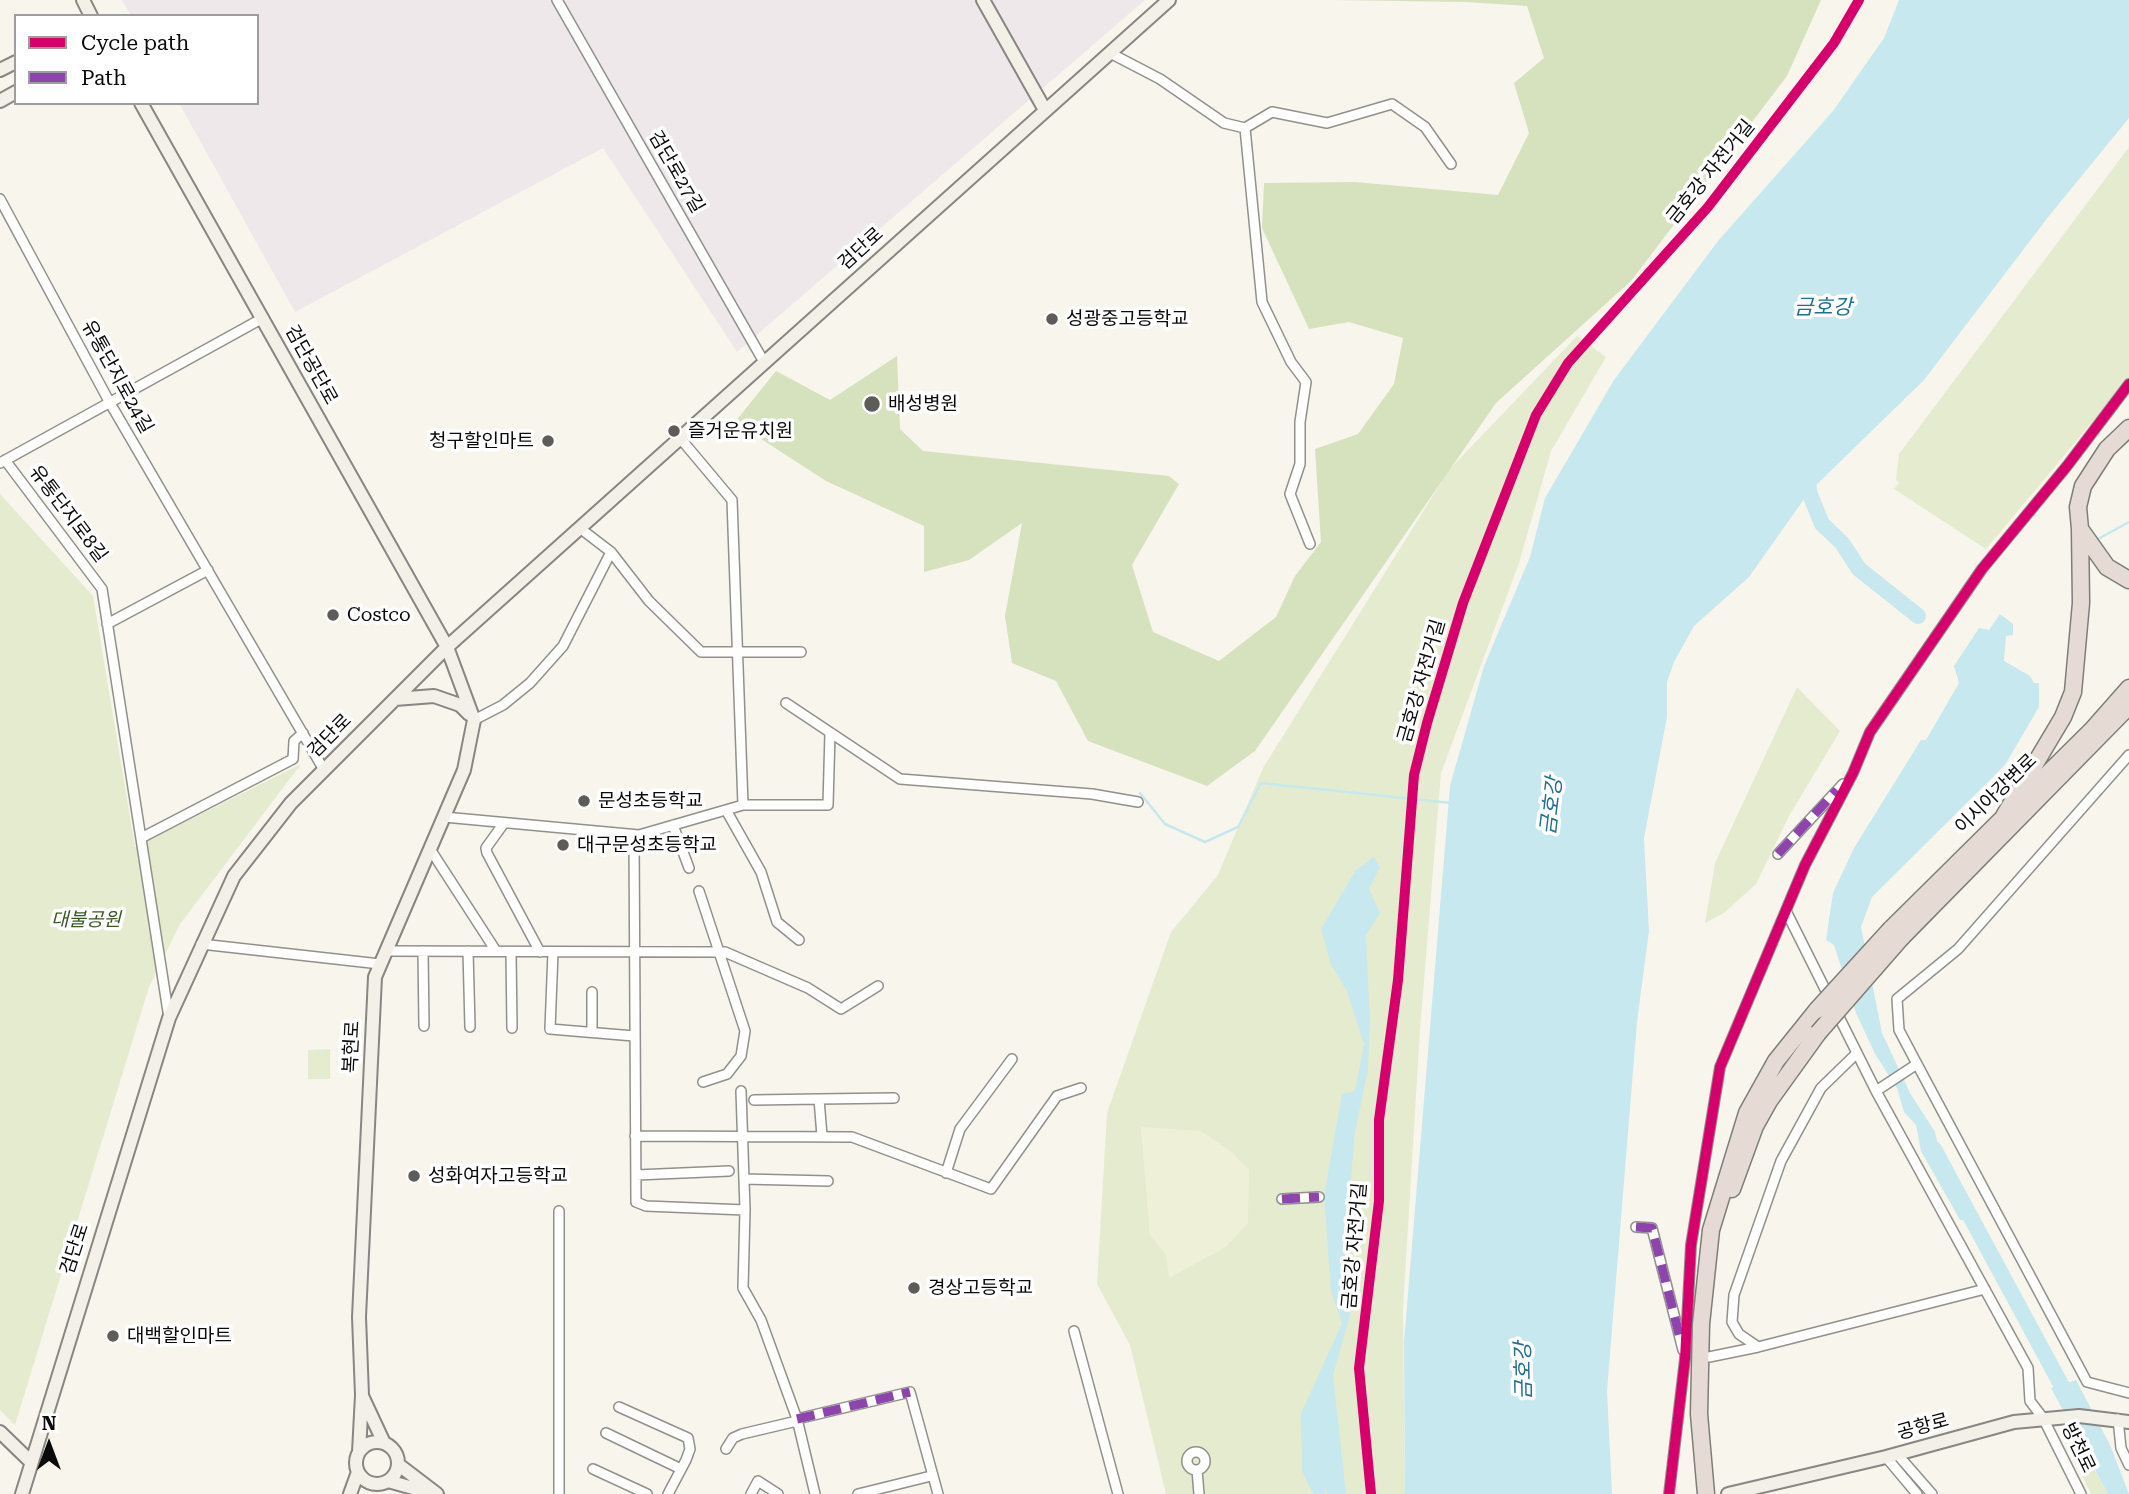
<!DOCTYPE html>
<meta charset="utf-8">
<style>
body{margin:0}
#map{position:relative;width:2129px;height:1494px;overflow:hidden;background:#f8f5ed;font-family:"Roboto Serif",serif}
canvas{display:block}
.legend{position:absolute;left:14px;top:14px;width:245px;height:91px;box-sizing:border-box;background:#fff;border:2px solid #9d9d9d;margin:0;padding:9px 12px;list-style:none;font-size:21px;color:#0a0a0a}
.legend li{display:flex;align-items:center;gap:14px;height:35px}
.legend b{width:35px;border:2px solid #9d9d9d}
.north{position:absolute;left:14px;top:1410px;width:70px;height:70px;-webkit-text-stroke:5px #fff;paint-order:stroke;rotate:0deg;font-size:19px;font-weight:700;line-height:28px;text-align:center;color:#0a0a0a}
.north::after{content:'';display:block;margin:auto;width:24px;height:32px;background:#0a0a0a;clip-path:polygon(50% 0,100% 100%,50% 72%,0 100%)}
</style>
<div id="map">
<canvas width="2129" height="1494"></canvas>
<ul class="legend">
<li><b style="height:9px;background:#d6006c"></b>Cycle path</li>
<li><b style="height:9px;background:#8e44ad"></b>Path</li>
</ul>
<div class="north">N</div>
</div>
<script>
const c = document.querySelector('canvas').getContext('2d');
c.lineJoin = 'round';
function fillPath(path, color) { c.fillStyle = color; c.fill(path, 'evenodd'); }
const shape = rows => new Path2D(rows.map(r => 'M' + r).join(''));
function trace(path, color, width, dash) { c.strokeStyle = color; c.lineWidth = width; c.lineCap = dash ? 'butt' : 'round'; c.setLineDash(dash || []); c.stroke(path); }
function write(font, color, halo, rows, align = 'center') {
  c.font = font + ' "Roboto Serif","Noto Sans KR",serif'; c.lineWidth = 7; c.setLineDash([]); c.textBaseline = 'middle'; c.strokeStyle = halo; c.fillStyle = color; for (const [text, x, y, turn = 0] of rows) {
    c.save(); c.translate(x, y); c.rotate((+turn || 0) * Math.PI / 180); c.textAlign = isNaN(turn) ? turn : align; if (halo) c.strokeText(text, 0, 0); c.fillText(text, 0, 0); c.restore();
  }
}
const industrial = shape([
 [122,0,1145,0,737,352,603,148,295,312,179,103,257,103,257,16,131,16]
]);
const green = shape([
 [2129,147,2129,378,1986,549,1894,489,1899,483,1896,480,1899,454],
 [1577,336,1606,357,1551,451,1519,563,1441,773,1420,1030,1403,1309,1405,1494,1166,1494,1130,1345,1097,1284,1107,1113,1171,932,1218,875,1263,768,1449,470],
 [0,494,93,596,135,847,301,764,180,924,149,987,15,1425,0,1410],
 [1797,687,1840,731,1789,816,1756,884,1724,913,1705,923,1715,863],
 [330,1049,330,1079,308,1079,308,1050],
 [2064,1438,2077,1438,2108,1494,2091,1494]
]);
const forest = shape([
 [1333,0,1821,0,1787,76,1631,281,1496,403,1255,751,1207,786,1088,741,1056,681,1012,663,1005,616,1022,523,969,560,924,572,924,526,826,481,735,422,776,371,830,400,897,356,900,429,923,451,1169,476,1179,484,1132,565,1153,632,1219,661,1276,617,1295,576,1321,542,1315,449,1358,434,1394,384,1403,338,1349,322,1309,329,1262,228,1264,183,1355,182,1498,195,1529,133,1514,83,1544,58,1527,6,1466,2]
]);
const pitch = shape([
 [1141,1127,1201,1131,1232,1152,1249,1170,1248,1223,1226,1247,1169,1278,1166,1255,1150,1235]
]);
const water = shape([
 [1899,0,2129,0,2129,118,2049,216,1924,380,1809,492,1749,577,1694,626,1674,662,1667,682,1667,717,1644,838,1649,931,1637,1022,1607,1391,1612,1494,1405,1494,1404,1342,1450,786,1484,666,1530,557,1545,498,1614,380,1718,241,1833,111,1884,38],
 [2000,614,2013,624,2013,635,2006,636,2004,661,2030,676,2034,683,2039,683,2039,707,2005,765,1872,897,1861,927,1882,1033,1910,1093,1935,1132,1943,1166,1968,1220,1960,1220,1921,1151,1916,1125,1904,1112,1897,1088,1875,1054,1856,1013,1834,945,1826,940,1833,893,1854,848,1921,740,1926,740,1959,683,1954,666,1979,628,1989,630],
 [1374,857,1380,867,1369,889,1380,913,1366,935,1370,1023,1368,1069,1355,1132,1343,1271,1350,1315,1333,1375,1346,1494,1328,1494,1324,1488,1325,1494,1313,1494,1302,1471,1301,1414,1342,1323,1331,1291,1324,1196,1342,1094,1355,1091,1364,1044,1347,991,1331,964,1321,929,1356,870],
 [2076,1380,2110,1445,2129,1494,2108,1494,2051,1388]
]);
const stream = shape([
 [2098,539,2129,522],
 [1140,793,1165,824,1205,842,1238,827,1261,783,1451,803]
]);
const river = shape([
 [1808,474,1809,492,1822,524,1842,543,1859,569,1918,616],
 [1934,1149,2071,1403]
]);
const street = shape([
 [557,0,764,362],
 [1110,53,1160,79,1224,123,1245,128,1262,302,1291,362,1306,382,1300,422,1300,464,1290,494,1310,544],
 [1245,128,1272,112,1327,123,1392,104,1425,127,1451,164],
 [0,199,110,403,324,770],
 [680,438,732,500,743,805],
 [5,460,102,589,169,1018],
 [0,463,263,318],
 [581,529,611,552,649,601,701,652,801,652],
 [107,624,208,570],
 [786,703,900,779,1092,794,1138,802],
 [474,720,503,705,530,683,563,646,611,552],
 [726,810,761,872,777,922,799,940],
 [444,817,639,835,743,805,828,805,830,733],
 [504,823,486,848,487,853,540,952],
 [673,825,689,868],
 [634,835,636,1202,646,1206,745,1210,743,1288,761,1320,797,1419,815,1494],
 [141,838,293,759,294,741,303,733],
 [430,849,496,951],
 [1778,854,1843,784],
 [699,891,745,1031,741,1056,727,1074,703,1082],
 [1786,911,1876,1091],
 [201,944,380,964],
 [386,951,725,952,808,988,841,1009,878,986],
 [423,951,424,1026],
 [468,951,470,1027],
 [511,952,512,1028],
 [553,952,550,1029,634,1036],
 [592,992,592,1032],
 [1857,1053,1821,1088,1781,1161,1734,1295,1732,1322,1739,1334,1758,1347,1985,1289],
 [1917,1064,2087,1382,2129,1393],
 [741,1091,745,1210],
 [819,1099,894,1098],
 [754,1100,819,1099,822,1136],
 [635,1136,852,1137,991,1189,1057,1096,1081,1088],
 [946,1173,960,1129,1012,1059],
 [636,1175,729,1171],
 [744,1179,828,1181],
 [1282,1199,1319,1197],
 [1636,1227,1652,1228,1683,1350],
 [1074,1331,1118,1494],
 [1709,1357,1758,1347],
 [619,1407,688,1438,690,1449,686,1460,668,1494],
 [797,1419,910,1392,938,1494],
 [2118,1419,2121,1448,2129,1465],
 [606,1433,681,1469],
 [726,1449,733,1438,742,1434,797,1421],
 '1187 1461a9 9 0 1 1 18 0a9 9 0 1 1-18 0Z',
 [1897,1454,1932,1494],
 [1886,1457,1917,1494],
 [593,1469,647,1494],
 [1197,1470,1199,1494],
 [559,1494,559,1211],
 [751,1494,758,1481,778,1494],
 [858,1494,931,1476],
 [1669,1494,1685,1359,1691,1245,1720,1067,1805,865,1853,773,1870,732,1982,569,2067,466,2129,384],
 [2081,1494,2043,1418,2030,1401,2028,1368,1876,1091,1917,1064,1899,1030,1897,999,1958,949,2129,755]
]);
const secondary = shape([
 [83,0,91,16],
 [983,0,1045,110],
 [0,70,16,62],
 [0,101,16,92],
 [141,103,447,647,474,720,464,770,375,977,359,1317,362,1395,359,1452],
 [395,699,434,696,460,705,469,714],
 [363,1398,384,1443],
 [0,1432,31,1462],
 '356 1463a21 21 0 1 1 42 0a21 21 0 1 1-42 0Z',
 [399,1465,437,1494],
 [388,1481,431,1493],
 [22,1494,169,1018,234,876,291,803,447,647,1169,0],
 [350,1494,358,1472],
 [1728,1494,1886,1457,2014,1422,2079,1416,2129,1422]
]);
const highway = shape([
 [2080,529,2078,507,2083,486,2107,449,2129,428],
 [2004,816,2063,717,2073,692,2081,603,2080,529,2107,567,2129,580],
 [1891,929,2092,730,2129,688],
 [1901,938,2129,706],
 [1732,1189,1755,1126,1769,1101,1818,1033],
 [1706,1494,1699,1414,1701,1324,1711,1230,1747,1113,1776,1061,1817,1010]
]);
const highwayBridge = shape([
 [1817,1010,1891,929],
 [1818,1033,1901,938]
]);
const quiet = shape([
 [1778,854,1837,790],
 [1282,1199,1319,1197],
 [1636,1227,1652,1228,1680,1338],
 [797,1419,910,1392]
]);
const cycleway = shape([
 [1371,1494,1359,1368,1379,1201,1379,1120,1398,980,1414,775,1427,723,1463,603,1536,415,1568,363,1708,207,1834,43,1859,0],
 [1669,1494,1685,1359,1691,1245,1720,1067,1805,865,1853,773,1870,732,1982,569,2067,466,2129,384]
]);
const markers = [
 [1052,319,7,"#5d5c59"],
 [872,404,9,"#5d5c59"],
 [674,431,7,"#5d5c59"],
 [548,441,7,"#5d5c59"],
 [333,615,7,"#5d5c59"],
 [584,801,7,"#5d5c59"],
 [563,845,7,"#5d5c59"],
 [414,1176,7,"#5d5c59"],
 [914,1288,7,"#5d5c59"],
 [113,1336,7,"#5d5c59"]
];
const streetNames = [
 ["검단로27길",676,172,60],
 ["금호강 자전거길",1711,172,-51],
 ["검단로",861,249,-42],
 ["검단공단로",311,365,61],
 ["유통단지로24길",117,377,61],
 ["유통단지로8길",68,514,53],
 ["금호강 자전거길",1422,681,-74],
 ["검단로",330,736,-45],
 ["이시아강변로",1996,794,-44],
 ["복현로",352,1047,-87],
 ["금호강 자전거길",1355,1246,-85],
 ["검단로",75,1249,-72],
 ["공항로",1923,1427,-15],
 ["방천로",2078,1448,64]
];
const poiNames = [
 ["성광중고등학교",1066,319],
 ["배성병원",888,404],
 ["즐거운유치원",688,431],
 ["청구할인마트",534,441,"right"],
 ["Costco",347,615],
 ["문성초등학교",598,801],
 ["대구문성초등학교",577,845],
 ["성화여자고등학교",428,1176],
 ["경상고등학교",928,1288],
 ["대백할인마트",127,1336]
];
const parkNames = [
 ["대불공원",86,920]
];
const waterNames = [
 ["금호강",1823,308],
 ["금호강",1552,806,-83],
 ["금호강",1524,1371,-91]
];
fillPath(industrial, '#eee8ea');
fillPath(green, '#e5ebcf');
fillPath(forest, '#d6e2be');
fillPath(pitch, '#eef0d8');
fillPath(water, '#c7e8ef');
trace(stream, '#c7e8ef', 2.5);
trace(river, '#c7e8ef', 16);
trace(street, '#91908c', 12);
trace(secondary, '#888683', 16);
trace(highway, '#7e7d7a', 19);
trace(street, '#fefefc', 9);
trace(secondary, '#f3f0e8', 12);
trace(highway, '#e6dbd4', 16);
trace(highwayBridge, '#7e7d7a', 19, []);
trace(highwayBridge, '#e6dbd4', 16);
trace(quiet, '#8e44ad', 9, [18, 9]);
trace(cycleway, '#d6006c', 10);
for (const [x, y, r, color] of markers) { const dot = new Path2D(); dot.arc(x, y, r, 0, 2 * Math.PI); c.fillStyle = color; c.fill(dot); trace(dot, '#fff', 2.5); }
write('19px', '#0a0a0a', '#fff', streetNames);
write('19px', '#0a0a0a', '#fff', poiNames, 'left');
write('italic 19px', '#365a21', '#fff', parkNames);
write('italic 21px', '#20708f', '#fff', waterNames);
</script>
